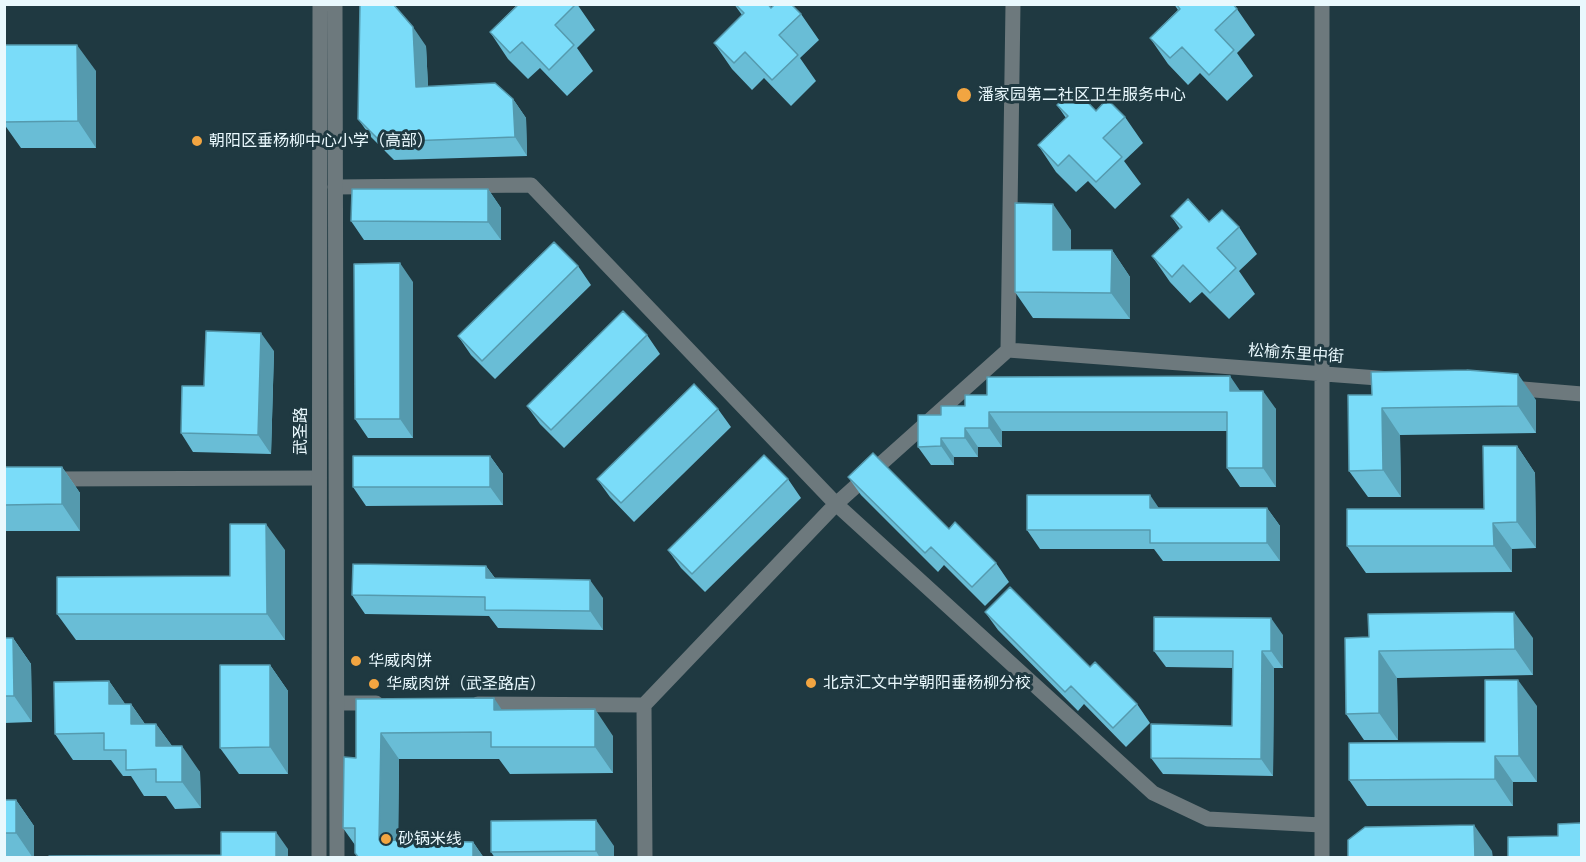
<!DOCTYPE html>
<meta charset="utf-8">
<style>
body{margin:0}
#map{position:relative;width:1586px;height:862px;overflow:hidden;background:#1f3941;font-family:"Open Sans",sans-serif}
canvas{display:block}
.frame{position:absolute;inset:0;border:6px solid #e9f8fd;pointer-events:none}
</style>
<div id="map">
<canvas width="1586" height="862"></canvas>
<div class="frame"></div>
</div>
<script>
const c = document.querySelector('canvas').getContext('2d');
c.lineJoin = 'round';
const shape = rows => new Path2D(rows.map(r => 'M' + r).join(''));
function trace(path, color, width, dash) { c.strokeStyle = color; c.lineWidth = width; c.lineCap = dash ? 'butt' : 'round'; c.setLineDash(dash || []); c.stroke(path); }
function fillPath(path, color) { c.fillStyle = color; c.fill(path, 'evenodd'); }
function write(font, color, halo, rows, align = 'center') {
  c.font = font + ' "Open Sans","Noto Sans SC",sans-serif'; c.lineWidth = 6; c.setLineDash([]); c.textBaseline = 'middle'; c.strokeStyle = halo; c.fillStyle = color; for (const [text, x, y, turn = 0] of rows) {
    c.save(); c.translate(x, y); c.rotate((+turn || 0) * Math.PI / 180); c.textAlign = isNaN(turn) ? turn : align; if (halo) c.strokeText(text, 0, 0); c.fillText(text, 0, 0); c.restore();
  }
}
const minor = shape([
 [335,187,531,185,836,504,1153,793,1208,819,1321,825],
 [1008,350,1391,379],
 [1511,388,1582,394],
 [52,479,319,478],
 [337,703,376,703],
 [478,704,644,705,836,504,1008,350,1013,4],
 [644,705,645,858],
 [1322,858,1322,4]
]);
const tertiary = shape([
 [335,4,337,858],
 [319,858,320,4]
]);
const wall = shape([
 [518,4,577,4,595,30,577,48,593,71,567,96,540,68,528,79,508,59,490,32],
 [734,4,768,4,771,8,801,14,819,40,800,58,816,81,791,106,764,78,752,90,732,69,714,43,742,15],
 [1174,4,1233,4,1237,9,1255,35,1237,53,1253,76,1227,101,1200,73,1188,85,1168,64,1150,38,1178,10],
 [4,45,96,71,96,148,21,148,4,124],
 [426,46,428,87,513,99,526,118,527,156,394,160,371,137,358,119],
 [1057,105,1125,117,1143,143,1124,161,1141,184,1115,209,1088,181,1076,192,1056,172,1038,145,1066,118],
 [488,189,501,208,501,240,364,240,351,221],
 [1171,216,1239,227,1257,254,1239,271,1255,294,1229,319,1202,292,1190,303,1170,282,1152,256,1180,229],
 [1071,230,1071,250,1112,250,1130,277,1130,319,1033,318,1015,292],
 [578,266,591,285,495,379,471,355,458,336],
 [413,282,413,438,368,438,355,419],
 [647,335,660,354,564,448,540,424,527,406],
 [274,351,271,454,193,452,181,433,204,386],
 [1240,391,1276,409,1276,487,1240,487,1227,468,1227,431,1002,431,1002,447,978,447,978,457,954,457,954,465,931,465,918,447,941,415,965,406],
 [1372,395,1536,400,1536,433,1400,435,1401,497,1368,497,1349,471],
 [718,409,731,427,634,522,610,497,597,479],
 [1517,446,1535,473,1536,548,1512,549,1512,572,1366,573,1347,546,1484,509],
 [490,456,503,474,503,505,366,506,353,487],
 [4,467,62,467,80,493,80,531,4,531],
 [848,477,949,529,996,563,1009,582,985,606,944,565,938,572,861,495],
 [788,479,801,498,705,592,681,568,668,550],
 [1159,508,1267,508,1280,526,1280,561,1163,561,1154,549,1040,549,1027,530],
 [285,550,285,640,76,640,57,614,230,576],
 [486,566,495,578,603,598,603,630,498,628,489,616,365,614,352,595],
 [985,612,1090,667,1137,704,1150,723,1126,747,1084,704,1078,711,998,630],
 [1283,635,1283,668,1274,668,1273,776,1163,774,1151,758,1232,726,1233,668,1166,667,1154,651],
 [4,638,13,638,31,664,32,722,4,723],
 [1345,638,1533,638,1533,675,1397,678,1398,740,1364,740,1346,714],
 [270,665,288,691,288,774,239,774,220,748],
 [109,681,125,704,131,704,145,724,156,724,172,746,200,772,201,808,175,809,166,796,144,796,131,776,123,776,111,760,73,760,55,734],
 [356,699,502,710,613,736,613,773,510,774,499,759,399,759,398,841,473,842,484,858,358,858,355,845,343,828,356,758],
 [1537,706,1537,782,1513,782,1513,806,1367,806,1349,780,1485,742],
 [4,800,16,800,34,826,34,858,4,858],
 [614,846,614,858,495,858,491,852]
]);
const shadedWall = shape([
 [413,27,426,46,429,106,416,87],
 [77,45,96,71,96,148,78,121],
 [513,99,526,118,527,156,515,137],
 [488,189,501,208,501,240,488,222],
 [1053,204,1071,230,1071,276,1053,250],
 [1112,250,1130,277,1130,319,1111,293],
 [400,263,413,282,413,438,400,419],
 [261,333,274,351,271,454,258,435],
 [1518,374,1536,400,1536,433,1518,406],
 [1230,376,1243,395,1230,391],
 [1263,391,1276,409,1276,487,1263,468],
 [1382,408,1400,435,1401,497,1383,470],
 [989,412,1002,431,1002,447,989,428],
 [965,428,978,447,978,457,965,438],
 [941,438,954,457,954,465,941,446],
 [1517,446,1535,473,1536,548,1517,522],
 [490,456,503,474,503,505,490,487],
 [62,467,80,493,80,531,62,504],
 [1150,495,1163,514,1150,508],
 [1267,508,1280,526,1280,561,1267,543],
 [1493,523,1512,549,1512,572,1494,546],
 [266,524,285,550,285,640,267,614],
 [486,566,499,584,486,578],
 [590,580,603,598,603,630,590,611],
 [1514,612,1533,638,1533,675,1515,649],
 [1271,618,1283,635,1283,668,1271,651],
 [13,638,31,664,32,722,14,696],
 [1262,651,1274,668,1273,776,1261,759],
 [1379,651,1397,678,1398,740,1379,713],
 [270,665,288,691,288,774,270,747],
 [1518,680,1537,706,1537,782,1519,756],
 [109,681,128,708,109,704],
 [494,698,512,725,494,710],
 [131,704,149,730,131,724],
 [595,709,613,736,613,773,595,747],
 [156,724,175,750,156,746],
 [381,733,399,759,398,858,379,840],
 [182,746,200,772,201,808,182,782],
 [1495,756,1513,782,1513,806,1495,779],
 [16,800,34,826,34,858,33,858,16,833],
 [596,820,614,846,614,858,600,858,596,851],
 [1474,825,1492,851,1493,858,1475,858],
 [276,832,288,849,288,858,276,858],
 [473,842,484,858,473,858]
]);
const building = shape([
 [360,4,393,4,413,27,416,87,495,83,513,99,515,137,381,142,358,119,360,4],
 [519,4,576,4,555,25,574,45,549,70,522,42,510,53,490,32,519,4],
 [735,4,768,4,771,8,775,4,791,4,801,14,779,35,798,55,772,80,745,52,734,63,714,43,744,13,735,4],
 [1176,4,1233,4,1237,9,1215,30,1234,50,1209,75,1182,47,1170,58,1150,38,1180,9,1176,4],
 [4,45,77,45,78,121,4,122,4,45],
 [1074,88,1096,111,1107,99,1125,117,1103,138,1122,157,1096,182,1069,155,1058,166,1038,145,1068,116,1057,105,1074,88],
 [352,189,488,189,488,222,351,221,352,189],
 [1188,199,1209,222,1222,210,1239,227,1217,248,1236,268,1210,293,1183,265,1172,277,1152,256,1182,227,1171,216,1188,199],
 [1015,203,1053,204,1053,250,1112,250,1111,293,1015,292,1015,203],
 [554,242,578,266,482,361,458,336,554,242],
 [400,263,400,419,355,419,354,264,400,263],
 [623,311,647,335,551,430,527,406,623,311],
 [206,331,261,333,258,435,181,433,182,386,204,386,206,331],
 [1467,370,1518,374,1518,406,1382,408,1383,470,1349,471,1348,395,1372,395,1371,372,1467,370],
 [1230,376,1230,391,1263,391,1263,468,1227,468,1227,412,989,412,989,428,965,428,965,438,941,438,941,446,918,447,918,415,941,415,941,406,965,406,965,395,987,395,987,377,1230,376],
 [694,384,718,409,621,503,597,479,694,384],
 [1483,446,1517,446,1517,522,1493,523,1494,546,1347,546,1347,509,1484,509,1483,446],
 [873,453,949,529,955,522,996,563,972,587,931,547,925,553,848,477,873,453],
 [764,455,788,479,692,574,668,550,764,455],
 [353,456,490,456,490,487,353,487,353,456],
 [4,467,62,467,62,504,4,505,4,467],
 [1027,495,1150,495,1150,508,1267,508,1267,543,1150,543,1150,530,1027,530,1027,495],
 [230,524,266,524,267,614,57,614,57,577,230,576,230,524],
 [353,564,486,566,486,578,590,580,590,611,485,610,485,597,352,595,353,564],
 [1010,587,1090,667,1095,662,1137,704,1113,728,1071,686,1065,692,985,612,1010,587],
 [1514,612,1515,649,1379,651,1379,713,1346,714,1345,638,1369,637,1368,614,1514,612],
 [1154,617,1271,618,1271,651,1262,651,1261,759,1151,758,1151,724,1232,726,1233,651,1154,651,1154,617],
 [4,638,13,638,14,696,4,696,4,638],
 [220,665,270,665,270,747,220,748,220,665],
 [1485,680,1518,680,1519,756,1495,756,1495,779,1349,780,1349,743,1485,742,1485,680],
 [109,681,109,704,131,704,131,724,156,724,156,746,182,746,182,782,156,782,156,769,126,770,126,750,104,750,104,733,55,734,54,682,109,681],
 [494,698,494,710,595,709,595,747,491,747,491,732,381,733,379,840,473,842,473,858,359,858,355,853,355,828,343,828,344,757,356,758,356,699,494,698],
 [4,800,16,800,16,833,4,833,4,800],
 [596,820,596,851,491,852,491,821,596,820],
 [1581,823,1581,858,1508,858,1508,837,1558,836,1558,824,1581,823],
 [1474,825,1475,858,1348,858,1348,840,1365,827,1474,825],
 [221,832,276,832,276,858,49,858,49,856,221,855,221,832]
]);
const markers = [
 [964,95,8,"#f2a541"],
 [197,141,6,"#f2a541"],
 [356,661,6,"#f2a541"],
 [811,683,6,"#f2a541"],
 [374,684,6,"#f2a541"],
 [386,839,6,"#f2a541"]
];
const poiNames = [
 ["潘家园第二社区卫生服务中心",978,95],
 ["朝阳区垂杨柳中心小学（高部）",209,141],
 ["华威肉饼",368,661],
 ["北京汇文中学朝阳垂杨柳分校",823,683],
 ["华威肉饼（武圣路店）",386,684],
 ["砂锅米线",398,839]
];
const streetNames = [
 ["松榆东里中街",1296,354,4],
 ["武圣路",301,431,-90]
];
trace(minor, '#6d797d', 15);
trace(tertiary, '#6d797d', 15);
fillPath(wall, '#69bdd6');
fillPath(shadedWall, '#559aae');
fillPath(building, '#7adcf9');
trace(building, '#559aae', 1.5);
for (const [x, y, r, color] of markers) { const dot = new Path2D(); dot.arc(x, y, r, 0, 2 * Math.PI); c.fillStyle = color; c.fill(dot); trace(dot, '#1f3941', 2); }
write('16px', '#e9f8fd', '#1f3941', poiNames, 'left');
write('16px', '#e9f8fd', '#1f3941', streetNames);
</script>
